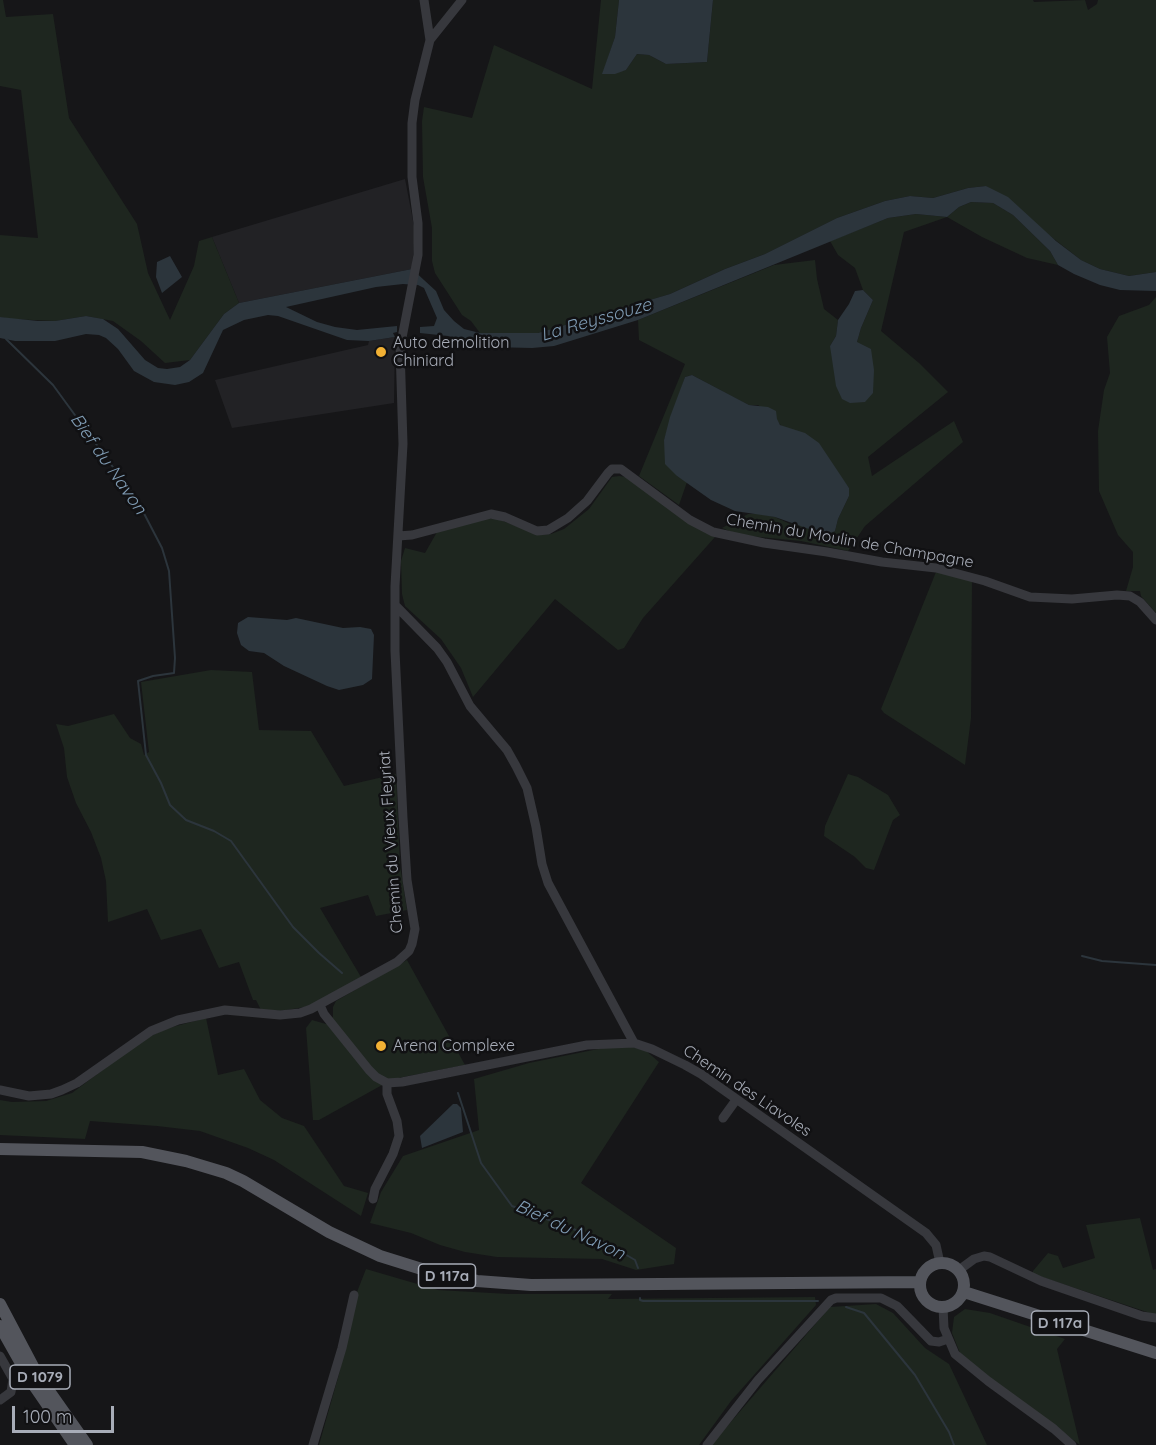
<!DOCTYPE html>
<style>
body{margin:0}
#map{position:relative;width:1156px;height:1445px;overflow:hidden;background:#161618;font-family:Quicksand,sans-serif}
canvas{display:block}
.scale{position:absolute;left:12px;top:1406px;width:102px;height:27px;box-sizing:border-box;border:3px solid #a8adb8;border-top:0;padding-left:8px;font-size:18px;line-height:21px;white-space:nowrap;color:#a8adb8;-webkit-text-stroke:4px #111113;paint-order:stroke}
</style>
<div id="map">
<canvas width="1156" height="1445"></canvas>
<div class="scale">100 m</div>
</div>
<script>
const c = document.querySelector('canvas').getContext('2d');
c.lineJoin = 'round';
function fillPath(path, color) { c.fillStyle = color; c.fill(path, 'evenodd'); }
const shape = rows => new Path2D(rows.map(r => 'M' + r).join(''));
function trace(path, color, width, dash) { c.strokeStyle = color; c.lineWidth = width; c.lineCap = dash ? 'butt' : 'round'; c.setLineDash(dash || []); c.stroke(path); }
function write(font, color, halo, rows, align = 'center') {
  c.font = font + ' Quicksand,sans-serif'; c.lineWidth = 5; c.setLineDash([]); c.textBaseline = 'middle'; c.strokeStyle = halo; c.fillStyle = color; for (const [text, x, y, turn = 0] of rows) {
    c.save(); c.translate(x, y); c.rotate((+turn || 0) * Math.PI / 180); c.textAlign = isNaN(turn) ? turn : align; if (halo) c.strokeText(text, 0, 0); c.fillText(text, 0, 0); c.restore();
  }
}
const built = shape([
 [405,179,415,231,412,269,239,303,212,237],
 [395,337,394,403,232,428,215,380,368,345,369,341]
]);
const green = shape([
 [0,0,3,0,6,17,53,14,69,118,137,224,148,273,170,320,194,266,199,241,212,237,239,303,224,314,190,360,165,363,141,341,113,321,86,316,55,321,11,319,0,317,0,235,38,238,21,90,0,86],
 [601,0,619,0,615,37,603,73,626,70,637,54,649,55,666,64,707,62,713,0,1033,0,1034,2,1085,0,1088,10,1097,4,1098,0,1156,0,1156,272,1129,276,1100,269,1081,260,986,186,968,188,933,198,910,196,885,201,837,218,765,254,725,269,670,294,590,318,538,333,480,333,471,321,462,315,435,273,432,261,432,228,423,177,422,121,424,107,472,118,494,45,592,89],
 [971,202,993,203,1013,215,1050,251,1058,265,1027,258,982,237,947,217,904,232,881,331,919,363,948,392,868,457,872,476,954,421,963,442,865,526,848,551,801,541,739,535,722,528,748,514,761,514,775,517,790,524,835,531,838,519,849,496,849,488,842,479,758,405,749,405,739,400,692,375,685,377,664,440,677,476,687,482,679,505,639,476,685,364,639,340,638,320,774,265,815,260,817,279,824,309,838,320,836,336,830,346,857,342,861,328,873,300,863,290,855,268,838,255,830,241,888,218,916,214,947,217,959,207],
 [1156,297,1156,613,1141,596,1140,591,1126,591,1133,567,1133,552,1118,535,1099,491,1098,431,1104,390,1110,373,1107,337,1119,316,1149,305],
 [619,476,627,477,715,537,643,618,624,648,618,650,555,599,473,697,461,668,441,639,405,606,402,594,401,561,405,548,425,553,437,532,486,519,497,519,541,535,551,534,564,529,589,509,612,477],
 [936,572,972,580,971,718,965,765,884,713,881,709],
 [211,670,252,672,259,730,311,731,344,786,396,774,400,865,407,910,376,916,368,895,320,908,361,977,319,1001,305,1007,280,1011,261,1010,256,1000,253,1000,239,962,219,968,201,929,161,940,147,909,108,922,106,881,101,858,91,832,76,803,67,777,64,748,56,724,68,726,114,714,130,738,141,744,144,755,149,752,141,682],
 [848,774,858,777,888,795,900,815,893,820,874,870,866,868,855,857,824,836,825,826],
 [407,960,465,1065,393,1079,319,1120,313,1120,306,1028,312,1020,326,1024,333,1017,333,1007,336,1001],
 [206,1018,218,1075,244,1069,260,1100,282,1118,304,1126,344,1186,368,1193,361,1216,274,1160,248,1148,200,1131,157,1126,90,1121,85,1139,0,1135,0,1100,12,1102,46,1101,72,1093,143,1040,165,1029],
 [626,1046,645,1050,659,1062,581,1183,676,1248,674,1264,636,1270,602,1259,497,1257,465,1252,440,1245,411,1233,370,1223,381,1192,403,1156,479,1130,474,1079,529,1063,603,1048],
 [1140,1218,1153,1270,1156,1269,1156,1315,1033,1274,1033,1271,1048,1253,1058,1256,1063,1268,1095,1258,1086,1225],
 [366,1269,438,1290,509,1294,612,1294,608,1299,815,1297,816,1305,731,1401,699,1445,319,1445,339,1374,357,1292],
 [876,1304,893,1313,925,1348,949,1364,987,1445,711,1445,830,1307],
 [965,1309,990,1313,1065,1339,1057,1349,1080,1445,973,1366,960,1353,952,1333,954,1317]
]);
const water = shape([
 [619,0,713,0,707,62,666,64,649,55,637,54,626,70,615,74,602,74,615,37],
 [986,186,1008,197,1056,241,1081,260,1100,269,1129,276,1156,272,1156,291,1120,290,1100,285,1074,274,1058,265,1050,251,1013,215,993,203,971,202,959,207,947,217,916,214,888,218,638,320,554,346,532,348,491,347,448,336,420,333,420,327,434,326,437,318,424,288,418,285,403,284,376,287,286,307,317,322,335,327,357,330,397,326,397,332,393,333,395,337,369,341,347,340,278,316,268,315,244,320,223,330,203,373,189,382,175,385,154,382,134,371,118,349,106,338,99,335,86,334,55,341,15,341,0,338,0,317,38,321,55,321,86,316,103,319,118,329,145,360,158,368,167,369,180,367,190,360,224,314,239,303,412,269,436,291,444,310,454,321,464,329,480,333,538,333,670,294,725,269,765,254,837,218,885,201,910,196,933,198,968,188],
 [170,256,182,277,162,293,156,277,157,262],
 [863,290,873,300,861,328,857,342,871,349,874,370,873,393,865,402,850,403,842,399,836,386,830,346,836,336,838,320,849,304,855,291],
 [692,375,749,405,768,407,776,411,777,419,780,425,805,433,819,443,849,488,849,496,838,519,835,531,826,535,775,517,735,511,711,500,677,476,665,464,664,440,670,417,685,377],
 [248,617,287,620,296,618,343,628,360,627,371,629,374,635,372,679,363,685,339,690,327,686,284,666,264,653,249,651,241,645,237,633,238,623],
 [453,1104,457,1104,461,1108,463,1132,422,1148,420,1136]
]);
const stream = shape([
 [6,339,53,385,137,500,162,548,169,571,175,658,174,673,153,676,138,681,146,755,161,783,170,805,186,820,214,831,231,841,293,927,319,953,342,973],
 [1082,956,1102,961,1156,965],
 [458,1093,481,1163,512,1206,597,1238,635,1260,638,1268],
 [640,1298,640,1300,643,1301,818,1301],
 [846,1307,864,1313,915,1375,949,1432,954,1445]
]);
const minor = shape([
 [424,0,430,40],
 [398,536,412,535,491,514,505,517,537,531,548,530,568,518,587,501,608,473,612,469,621,469,690,520,713,532,764,543,827,552,882,562,936,568,985,581,1030,597,1072,599,1117,595,1130,596,1140,602,1156,620],
 [395,605,437,648,447,662,470,706,507,750,516,766,527,788,536,827,542,864,548,883,634,1043],
 [320,1005,324,1014,369,1070,376,1077,387,1083,402,1082,587,1045,634,1043,652,1049,685,1065,701,1074,926,1233,936,1245,940,1263],
 [0,1090,29,1096,51,1094,62,1090,77,1083,151,1031,178,1020,225,1010,280,1015,300,1013,311,1009,397,962,409,951,412,944,415,929,407,880,403,818,395,651,395,586,403,444,400,348,418,255,418,223,412,177,412,123,415,100,430,40,462,0],
 [723,1118,736,1100],
 [373,1199,375,1189,393,1154,399,1136,397,1121,387,1094,387,1083],
 [959,1270,974,1259,984,1256,990,1257,1041,1281,1142,1316,1156,1318],
 [943,1307,944,1328,955,1354,988,1381,1054,1429,1072,1445],
 [0,1356,13,1379,11,1392,0,1400],
 [313,1445,342,1348,354,1295],
 [707,1445,758,1380,831,1300,836,1298,881,1298,897,1306,931,1341,939,1342,948,1339]
]);
const major = shape([
 [0,1149,142,1152,186,1161,226,1173,243,1181,329,1232,380,1256,428,1271,477,1281,531,1285,920,1282],
 '920 1285a22 22 0 1 1 44 0a22 22 0 1 1-44 0Z',
 [964,1292,1156,1353],
 [0,1304,37,1374,87,1445],
 [0,1326,31,1381,75,1445]
]);
const markers = [
 [381,352,6,"#f2b134"],
 [381,1046,6,"#f2b134"]
];
const shields = [
 [447,1276,57],
 [1060,1323,57],
 [40,1377,60]
];
const shieldNames = [
 ["D 117a",447,1276],
 ["D 117a",1060,1323],
 ["D 1079",40,1377]
];
const poiNames = [
 ["Auto demolition",393,343],
 ["Chiniard",393,361],
 ["Arena Complexe",393,1046]
];
const streetNames = [
 ["Chemin du Moulin de Champagne",850,541,10],
 ["Chemin du Vieux Fleyriat",391,842,-94],
 ["Chemin des Liavoles",747,1091,34]
];
const waterNames = [
 ["La Reyssouze",596,320,-16],
 ["Bief du Navon",108,464,55],
 ["Bief du Navon",570,1230,25]
];
fillPath(built, '#222225');
fillPath(green, '#1e261f');
fillPath(water, '#2c353c');
trace(stream, '#2c353c', 2);
trace(minor, '#37383d', 9);
trace(major, '#53555c', 12);
for (const [x, y, r, color] of markers) { const dot = new Path2D(); dot.arc(x, y, r, 0, 2 * Math.PI); c.fillStyle = color; c.fill(dot); trace(dot, '#111113', 2); }
for (const [x, y, w] of shields) { const box = new Path2D(); box.roundRect(x - w / 2, y - 12, w, 24, 4.5); c.fillStyle = '#111113'; c.fill(box); trace(box, '#a8adb8', 1.5); }
write('bold 15px', '#a8adb8', null, shieldNames);
write('16px', '#a8adb8', '#111113', poiNames, 'left');
write('16px', '#a8adb8', '#111113', streetNames);
write('italic 18px', '#7f9bb3', '#111113', waterNames);
</script>
